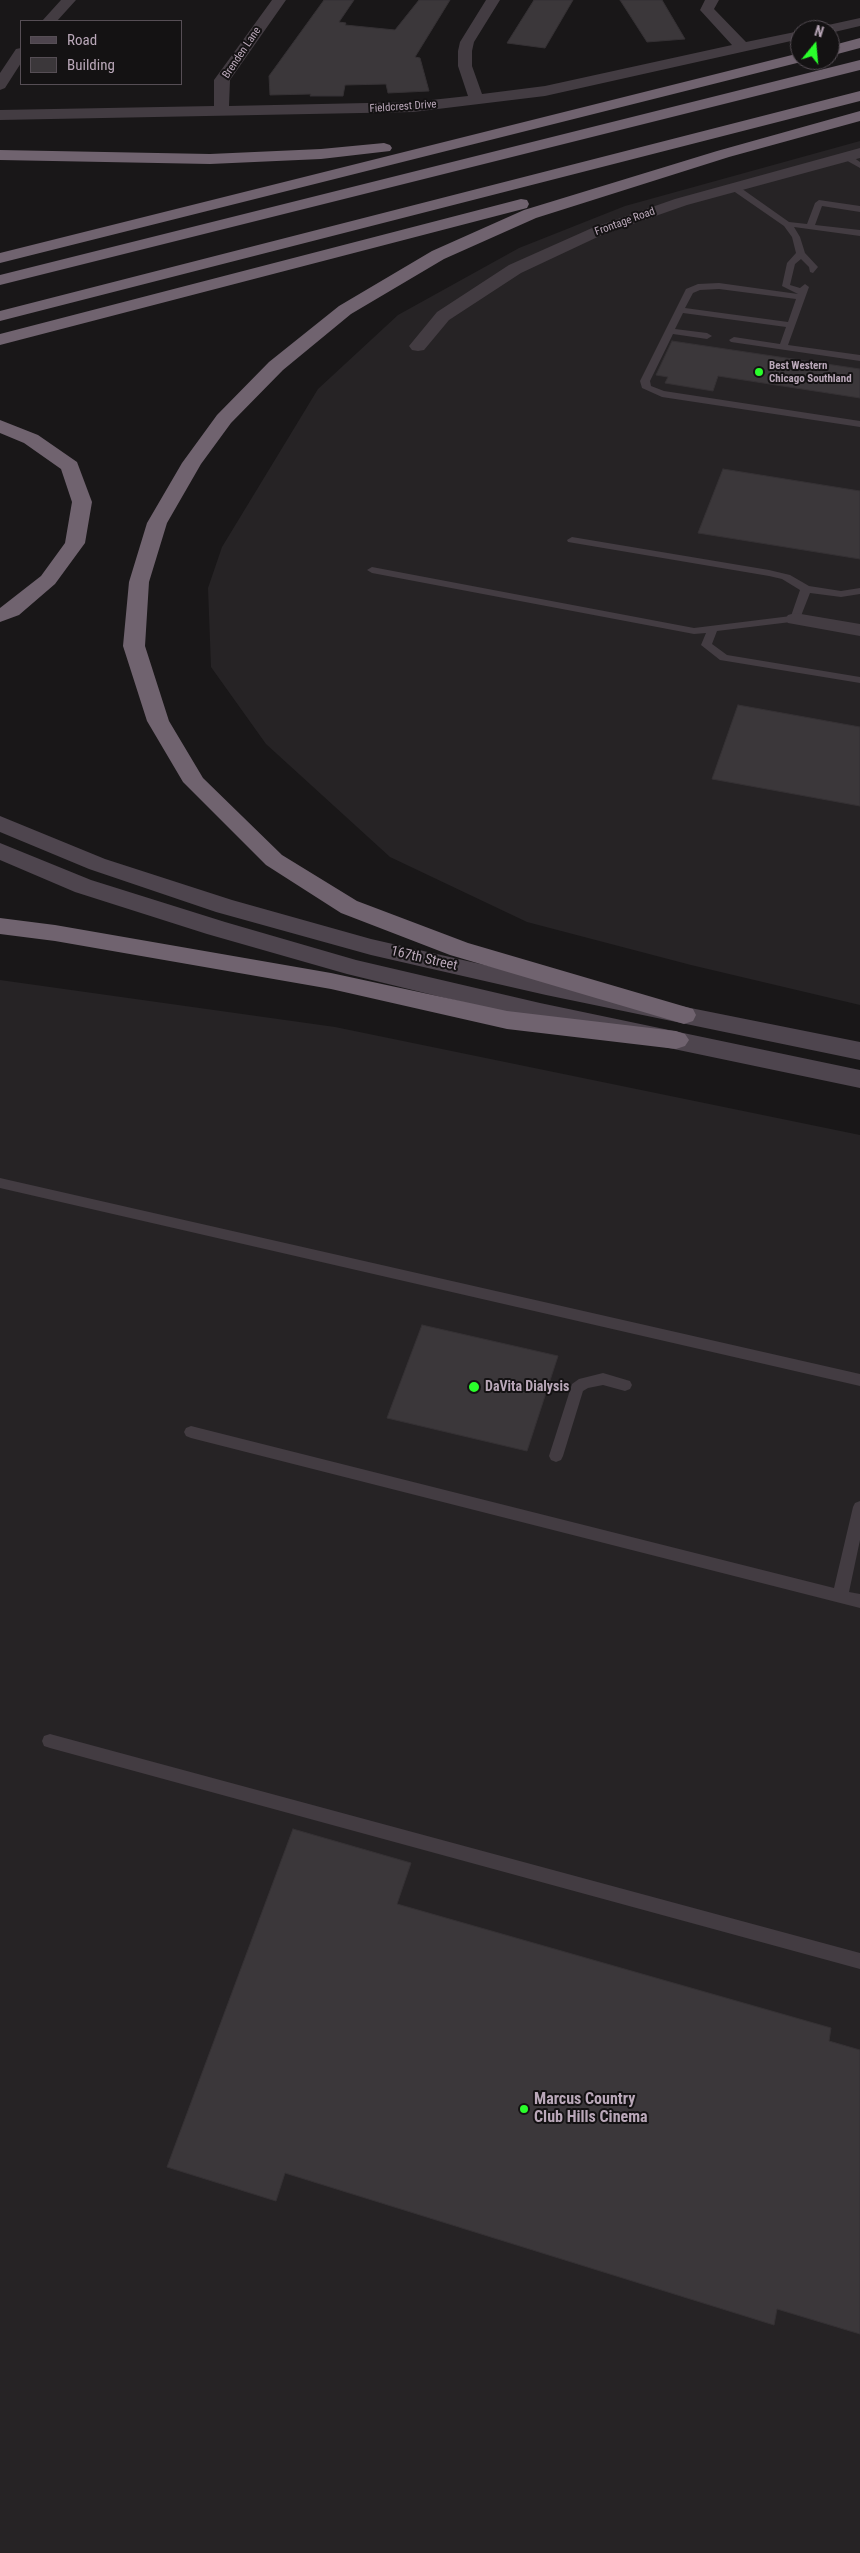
<!DOCTYPE html>
<style>
body{margin:0}
#map{position:relative;width:860px;height:2553px;overflow:hidden;background:#191718;font-family:"Roboto Condensed",sans-serif}
canvas{display:block}
.legend{position:absolute;left:20px;top:20px;width:162px;height:65px;box-sizing:border-box;background:#141213;border:1px solid #564e55;margin:0;padding:6px 9px;list-style:none;font-size:15px;color:#baa8b9}
.legend li{display:flex;align-items:center;gap:10px;height:25px}
.legend b{width:25px;border:1px solid #564e55}
.north{position:absolute;left:790px;top:20px;width:50px;height:50px;box-sizing:border-box;background:#141213;border:1px solid #564e55;border-radius:50%;rotate:17deg;font-size:14px;font-weight:700;line-height:20px;text-align:center;color:#baa8b9}
.north::after{content:'';display:block;margin:auto;width:18px;height:22px;background:#2afe2b;clip-path:polygon(50% 0,100% 100%,50% 72%,0 100%)}
</style>
<div id="map">
<canvas width="860" height="2553"></canvas>
<ul class="legend">
<li><b style="height:6px;background:#4e454e"></b>Road</li>
<li><b style="height:14px;background:#3b373a"></b>Building</li>
</ul>
<div class="north">N</div>
</div>
<script>
const c = document.querySelector('canvas').getContext('2d');
c.lineJoin = 'round';
function fillPath(path, color) { c.fillStyle = color; c.fill(path, 'evenodd'); }
const shape = rows => new Path2D(rows.map(r => 'M' + r).join(''));
function trace(path, color, width, dash) { c.strokeStyle = color; c.lineWidth = width; c.lineCap = dash ? 'butt' : 'round'; c.setLineDash(dash || []); c.stroke(path); }
function write(font, color, halo, rows, align = 'center') {
  c.font = font + ' "Roboto Condensed",sans-serif'; c.lineWidth = 4; c.setLineDash([]); c.textBaseline = 'middle'; c.strokeStyle = halo; c.fillStyle = color; for (const [text, x, y, turn = 0] of rows) {
    c.save(); c.translate(x, y); c.rotate((+turn || 0) * Math.PI / 180); c.textAlign = isNaN(turn) ? turn : align; if (halo) c.strokeText(text, 0, 0); c.fillText(text, 0, 0); c.restore();
  }
}
const built = shape([
 [860,141,860,1005,691,965,527,922,390,857,266,744,211,667,208,588,222,547,318,389,398,315,519,248,625,206],
 [0,980,335,1027,860,1135,860,2553,0,2553]
]);
const building = shape([
 [324,0,354,0,339,22,346,23,345,25,395,30,419,0,450,0,415,57,420,58,429,91,388,93,386,84,345,85,343,96,310,96,311,94,270,95,269,76,324,0],
 [534,0,573,0,545,48,507,43,534,0],
 [620,0,662,0,685,39,647,42,620,0],
 [672,341,860,369,860,398,718,376,713,391,665,383,668,377,656,375,672,341],
 [723,469,860,491,860,559,698,533,723,469],
 [738,705,860,727,860,806,712,779,738,705],
 [422,1325,558,1356,527,1451,387,1418,422,1325],
 [293,1829,411,1863,397,1904,831,2028,829,2041,860,2050,860,2334,777,2309,774,2325,285,2173,276,2201,167,2167,293,1829]
]);
const lane = shape([
 [844,155,850,155,860,162,860,168,844,159,844,155],
 [732,186,738,186,789,222,807,224,815,203,819,200,860,206,860,212,822,206,815,225,860,230,860,236,794,227,800,237,805,253,818,267,813,273,810,272,809,267,801,259,795,264,790,285,800,288,805,284,809,287,788,345,860,355,860,361,731,342,729,340,734,337,780,344,786,327,683,313,675,329,707,333,712,336,707,339,673,334,650,381,651,386,664,391,860,421,860,427,662,397,642,388,640,381,686,289,698,284,719,283,798,294,782,286,787,263,796,253,792,237,784,226,732,190,732,186],
 [719,289,796,299,788,322,685,308,693,293,700,290,719,289],
 [572,537,769,570,790,575,809,586,841,591,860,588,860,594,841,597,810,593,799,621,717,631,712,644,727,655,860,677,860,683,720,660,701,645,706,633,694,634,372,573,367,570,372,567,694,628,791,616,800,590,782,579,769,576,568,542,567,540,572,537],
 [0,1178,860,1374,860,1386,0,1188,0,1178],
 [603,1373,630,1381,632,1385,630,1389,625,1391,603,1385,588,1388,583,1391,563,1456,561,1460,556,1462,551,1460,549,1456,572,1384,579,1379,603,1373],
 [191,1426,834,1588,853,1507,855,1503,860,1501,860,1540,849,1592,860,1594,860,1608,191,1438,186,1436,184,1432,186,1428,191,1426],
 [50,1734,860,1953,860,1969,50,1748,44,1746,42,1741,44,1736,50,1734]
]);
const street = shape([
 [61,0,76,0,57,21,42,21,61,0],
 [272,0,286,0,230,80,229,106,413,102,468,96,458,66,458,51,460,42,486,0,500,0,474,42,472,51,472,66,482,94,545,86,732,45,700,10,705,0,719,0,714,9,746,42,800,31,800,39,545,96,413,112,0,120,0,110,214,106,214,80,272,0],
 [860,18,860,26,830,33,830,30,817,30,819,27,860,18],
 [21,48,21,63,5,88,0,90,0,73,16,49,21,48],
 [860,148,860,158,687,205,604,234,521,273,449,320,424,350,418,351,412,350,409,346,437,312,509,265,592,228,675,199,860,148],
 [795,613,860,624,860,636,788,623,785,619,788,615,795,613]
]);
const secondary = shape([
 [0,816,105,859,232,900,371,939,546,979,860,1042,860,1060,546,995,371,955,216,912,89,869,0,832,0,816],
 [0,843,91,880,225,922,356,960,540,1003,860,1070,860,1088,540,1021,347,974,207,934,75,892,0,860,0,843]
]);
const highway = shape([
 [860,38,860,48,830,56,830,46,860,38],
 [800,53,800,60,805,61,0,263,0,253,800,53],
 [860,60,860,70,0,285,0,275,860,60],
 [860,91,860,101,0,321,0,311,860,91],
 [860,111,860,121,729,157,536,218,444,259,351,314,283,370,231,423,201,464,167,523,149,582,145,646,169,721,203,778,282,855,357,901,468,943,693,1009,696,1015,693,1021,684,1024,450,955,341,913,266,865,183,782,147,721,123,646,129,582,147,523,182,463,217,415,269,362,339,306,432,251,524,210,717,151,860,111],
 [384,143,390,145,392,148,390,151,321,159,210,164,0,160,0,150,210,154,321,149,384,143],
 [521,199,527,200,529,204,527,208,0,345,0,334,521,199],
 [0,420,38,435,77,462,92,502,85,543,55,584,19,615,0,622,0,608,41,576,65,543,72,502,61,469,24,443,0,433,0,420],
 [0,918,55,925,331,973,507,1011,676,1031,685,1034,689,1040,685,1046,676,1049,507,1029,331,989,55,941,0,934,0,918]
]);
const markers = [
 [759,372,5,"#2afe2b"],
 [474,1387,6,"#2afe2b"],
 [524,2109,5,"#2afe2b"]
];
const farStreetnames = [
 ["Brenden Lane",242,53,-56],
 ["Fieldcrest Drive",403,107,-4],
 ["Frontage Road",625,222,-20]
];
const farPoinames = [
 ["Best Western",769,366],
 ["Chicago Southland",769,379]
];
const streetNames = [
 ["167th Street",424,959,13]
];
const poiNames = [
 ["DaVita Dialysis",485,1387]
];
const nearPoinames = [
 ["Marcus Country",534,2100],
 ["Club Hills Cinema",534,2118]
];
fillPath(built, '#262325');
fillPath(building, '#3b373a');
trace(building, '#353134', 1);
fillPath(lane, '#433c42');
fillPath(street, '#433c42');
fillPath(secondary, '#4e454e');
fillPath(highway, '#70636f');
for (const [x, y, r, color] of markers) { const dot = new Path2D(); dot.arc(x, y, r, 0, 2 * Math.PI); c.fillStyle = color; c.fill(dot); trace(dot, '#141213', 2); }
write('11px', '#baa8b9', '#141213', farStreetnames);
write('bold 11px', '#baa8b9', '#141213', farPoinames, 'left');
write('14px', '#baa8b9', '#141213', streetNames);
write('bold 14px', '#baa8b9', '#141213', poiNames, 'left');
write('bold 16px', '#baa8b9', '#141213', nearPoinames, 'left');
</script>
